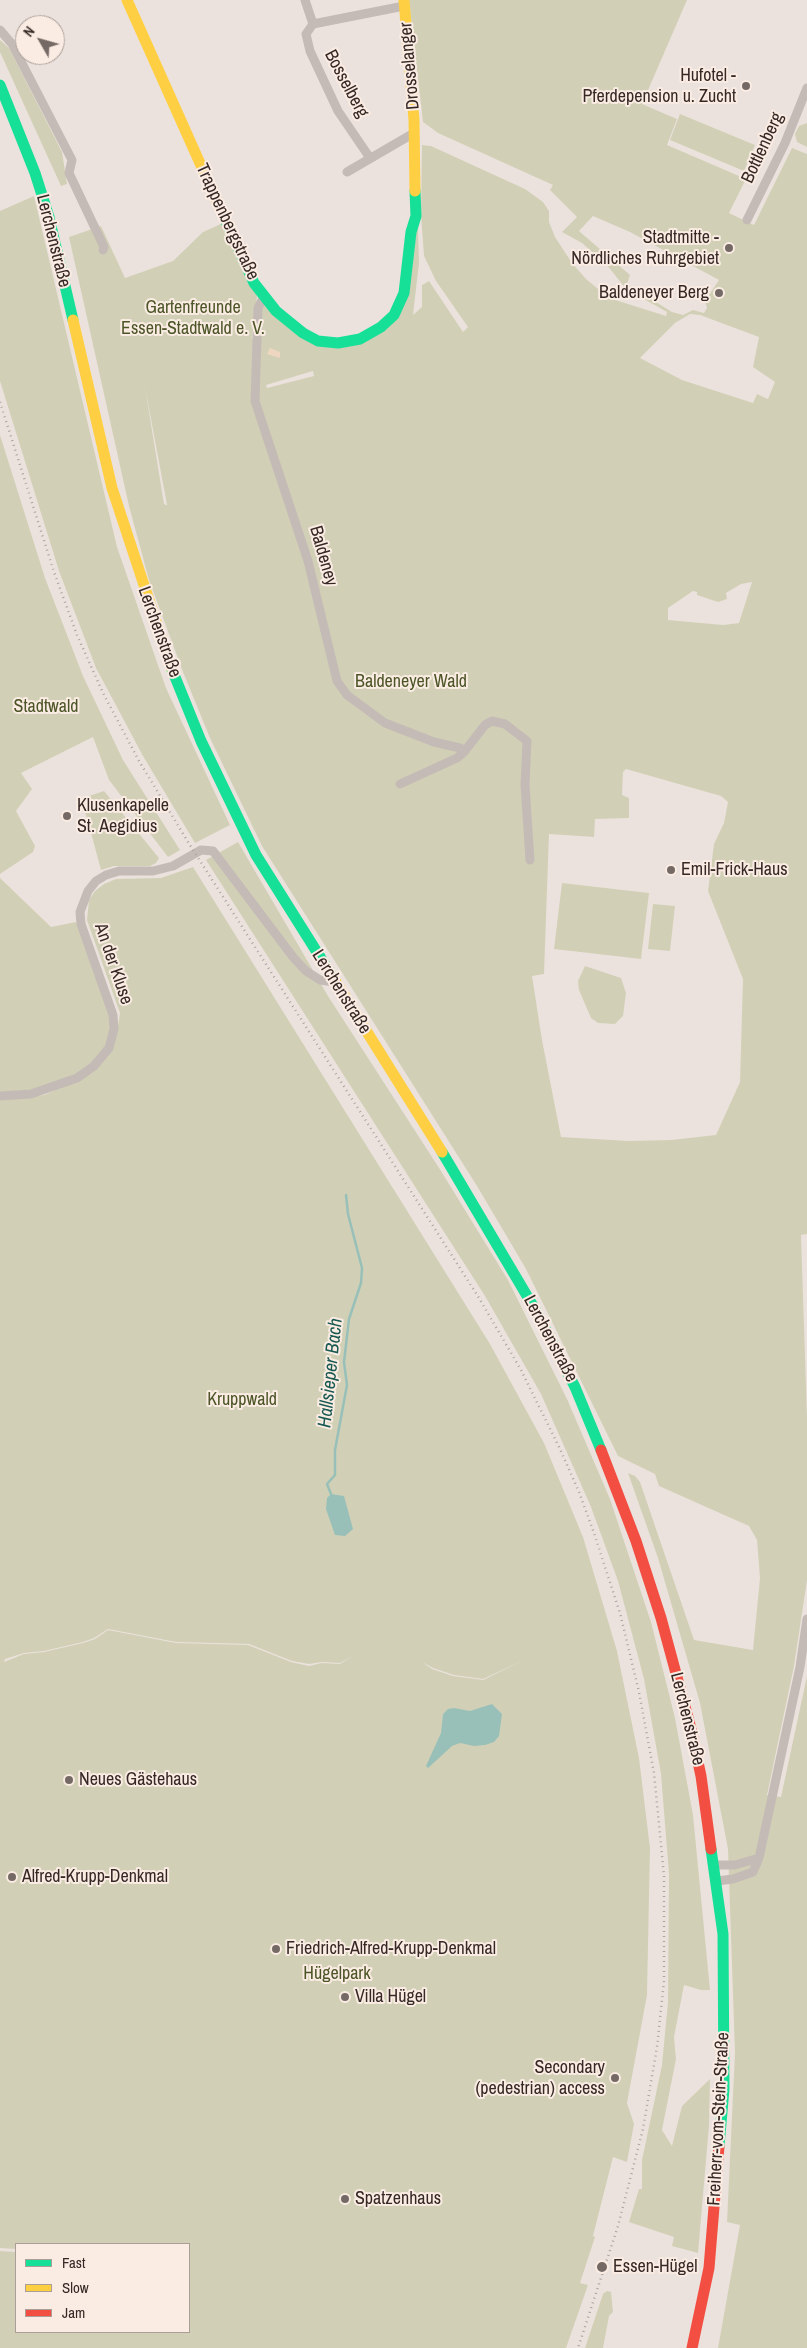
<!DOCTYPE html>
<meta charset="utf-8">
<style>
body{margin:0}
#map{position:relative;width:807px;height:2348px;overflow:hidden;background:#ece2dd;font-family:"Archivo Narrow",sans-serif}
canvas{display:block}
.legend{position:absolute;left:15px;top:2243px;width:175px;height:90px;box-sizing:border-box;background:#faece3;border:1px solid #ab9e97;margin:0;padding:6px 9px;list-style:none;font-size:15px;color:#352825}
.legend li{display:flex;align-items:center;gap:10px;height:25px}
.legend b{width:25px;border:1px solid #ab9e97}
.north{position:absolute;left:15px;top:15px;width:50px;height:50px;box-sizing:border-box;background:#faece3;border:1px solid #ab9e97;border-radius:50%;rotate:308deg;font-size:14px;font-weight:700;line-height:20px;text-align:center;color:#352825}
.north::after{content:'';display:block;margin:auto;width:18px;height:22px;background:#756965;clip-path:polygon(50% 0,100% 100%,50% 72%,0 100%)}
</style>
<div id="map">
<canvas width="807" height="2348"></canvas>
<ul class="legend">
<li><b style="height:6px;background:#16e098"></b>Fast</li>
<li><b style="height:6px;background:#ffcf43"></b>Slow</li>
<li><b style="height:6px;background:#f24e42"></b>Jam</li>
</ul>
<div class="north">N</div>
</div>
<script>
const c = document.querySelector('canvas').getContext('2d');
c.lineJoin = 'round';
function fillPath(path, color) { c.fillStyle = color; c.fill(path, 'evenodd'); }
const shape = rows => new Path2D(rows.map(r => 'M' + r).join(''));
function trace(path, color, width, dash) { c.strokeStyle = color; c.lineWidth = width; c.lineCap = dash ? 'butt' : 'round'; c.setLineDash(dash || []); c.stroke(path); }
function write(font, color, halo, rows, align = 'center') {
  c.font = font + ' "Archivo Narrow",sans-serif'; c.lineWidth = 4; c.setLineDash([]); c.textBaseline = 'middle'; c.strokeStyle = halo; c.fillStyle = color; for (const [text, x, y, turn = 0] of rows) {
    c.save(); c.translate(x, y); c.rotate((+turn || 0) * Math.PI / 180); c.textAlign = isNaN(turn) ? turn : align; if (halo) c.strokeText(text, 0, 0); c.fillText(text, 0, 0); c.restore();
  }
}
const green = shape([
 [409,0,687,0,642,104,677,119,667,145,746,179,729,213,754,225,792,148,807,154,807,1234,801,1235,807,1418,807,1580,794,1666,767,1795,781,1797,807,1676,807,2348,718,2348,740,2225,727,2222,735,2053,728,1849,700,1703,658,1558,628,1473,635,1476,640,1482,694,1640,753,1650,760,1578,757,1540,749,1526,659,1486,655,1474,618,1456,526,1269,477,1186,262,846,210,738,183,672,149,580,129,506,69,237,101,226,125,278,173,261,203,232,223,223,257,296,252,338,258,338,259,308,264,300,331,345,392,320,418,227,419,263,413,315,422,307,422,285,429,281,463,332,468,327,436,281,424,256,421,215,422,145,431,146,525,189,543,202,549,211,549,222,555,237,572,263,586,279,609,298,666,316,667,312,626,289,607,265,582,243,562,232,577,217,550,190,553,185,438,133,423,122],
 [593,216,630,232,719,280,705,301,707,308,704,313,693,310,683,315,672,312,627,284,630,275,579,231],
 [690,314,700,315,759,337,753,367,775,382,768,399,757,394,753,403,682,380,640,358,675,323],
 [313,371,314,376,267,388,266,385],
 [145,387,167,505,166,505,164,504],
 [752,582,739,623,723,625,668,620,668,608,693,591,697,592,697,595,718,602,727,599,726,593,741,584],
 [626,769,721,796,728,802,724,823,714,844,708,891,743,979,740,1082,716,1135,671,1140,628,1141,561,1137,542,1040,532,976,544,974,549,834,594,837,595,819,629,818,629,798,622,795,623,772],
 [0,40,9,48,62,152,67,184,61,186,0,52],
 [680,114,755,145,744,171,670,140],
 [807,123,807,147,797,142,795,134,799,126],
 [34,196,117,547,166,688,230,825,195,843,143,756,96,668,59,571,0,381,0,211],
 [0,435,45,578,83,676,123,760,180,850,168,857,109,780,93,737,21,773,32,789,16,811,35,846,33,852,0,874],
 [104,791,159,858,156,863,150,866,114,866,101,870,87,818,80,799],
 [238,842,328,996,441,1171,508,1280,567,1399,610,1499,651,1622,675,1718,693,1815,710,1990,701,1990,684,1985,674,2037,676,2059,662,2130,672,2146,682,2106,710,2079,709,2126,698,2253,672,2246,674,2237,629,2222,639,2189,642,2189,642,2160,662,2065,668,2002,669,1874,661,1774,644,1679,618,1581,591,1507,541,1394,485,1296,206,860],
 [193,867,490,1344,544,1443,583,1537,617,1651,639,1758,650,1848,647,1995,627,2103,634,2124,627,2162,613,2157,593,2236,595,2237,580,2283,588,2285,566,2348,0,2348,0,2251,16,2252,16,2332,189,2332,189,2244,16,2244,16,2249,0,2248,0,1098,8,1099,44,1095,79,1080,117,1032,120,1013,87,920,89,900,95,891,104,884,116,879,161,878],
 [108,1629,176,1642,249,1644,292,1661,309,1664,322,1662,340,1663,353,1656,340,1664,322,1663,309,1666,291,1662,248,1645,176,1643,108,1630,95,1639,83,1643,44,1652,24,1654,4,1662,5,1659,24,1653,44,1651,83,1642,94,1638],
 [526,1659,483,1680,453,1676,432,1669,422,1662,433,1668,454,1675,483,1679],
 [0,878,51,927,76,922,111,1017,110,1035,105,1047,94,1061,77,1074,41,1088,17,1093,0,1092],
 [562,883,649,893,641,959,554,949],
 [653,904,675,906,670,951,648,949],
 [585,966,621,978,626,993,623,1016,615,1024,598,1023,591,1018,579,990,578,981],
 [607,2291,611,2292,613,2312,609,2316,603,2348,585,2348,603,2294]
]);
const sand = shape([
 [270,348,280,352,280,358,267,354]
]);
const water = shape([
 [331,1494,344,1496,353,1529,345,1536,335,1535,326,1509,327,1498],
 [492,1704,502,1714,499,1736,494,1742,485,1745,474,1746,460,1743,452,1746,428,1768,426,1766,441,1733,443,1714,448,1709,454,1708,470,1711]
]);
const stream = shape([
 [331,1494,327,1484,335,1475,335,1450,347,1385,344,1362,349,1319,361,1283,362,1268,348,1214,346,1195]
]);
const street = shape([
 [305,0,313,24],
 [0,30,12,44,72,160,69,173,104,247,103,250],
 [370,158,338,111,310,51,306,34,313,24,404,6],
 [347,172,414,133],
 [747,220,785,143,807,88],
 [264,296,258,308,255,401,308,561,337,681,347,695,385,723,434,742,460,748,464,752],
 [400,784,457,758,464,752,485,725,492,721,505,724,527,741,525,785,530,860],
 [0,1096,31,1094,77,1078,94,1066,109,1048,114,1029,113,1015,81,924,80,912,88,891,96,881,106,875,119,871,153,871,173,866,201,850,213,851,293,957,306,971,320,980,334,982],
 [714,1865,735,1865,759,1858],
 [717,1881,733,1879,753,1872,759,1858,800,1667,807,1619]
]);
const fast = shape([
 [0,85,35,173,49,217,73,320],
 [220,208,254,283,276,311,303,333,318,341,338,343,360,339,381,327,394,315,404,293,411,232,416,216,415,191],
 [171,667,201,741,256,855,332,976],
 [442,1152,536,1311,575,1387,601,1450],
 [711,1849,723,1934,724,2089,719,2146]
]);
const slow = shape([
 [127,0,220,208],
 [404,0,414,120,415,191],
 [73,320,112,488,171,667],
 [332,976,442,1152]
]);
const jam = shape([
 [601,1450,636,1541,661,1618,690,1725,701,1776,711,1849],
 [692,2348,709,2268,719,2146]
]);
const rail = shape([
 [0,402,54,572,77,635,103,693,139,761,188,842,479,1298,521,1370,560,1449,579,1492,594,1533,620,1613,639,1692,654,1773,664,1876,664,1981,657,2047,643,2129,618,2226,578,2348]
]);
const markers = [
 [746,86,5,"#756965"],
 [729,248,5,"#756965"],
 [719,293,5,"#756965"],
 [67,816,5,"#756965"],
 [671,870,5,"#756965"],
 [69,1780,5,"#756965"],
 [12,1877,5,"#756965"],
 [276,1949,5,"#756965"],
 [345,1997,5,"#756965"],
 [615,2078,5,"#756965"],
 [345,2199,5,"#756965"],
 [602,2267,6,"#756965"]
];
const streetNames = [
 ["Drosselanger",410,66,-95],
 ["Bosselberg",346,84,62],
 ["Bottlenberg",763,148,-65],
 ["Trappenbergstraße",227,222,65],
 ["Lerchenstraße",53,241,76],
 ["Baldeney",323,556,74],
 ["Lerchenstraße",159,632,70],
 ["An der Kluse",113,964,71],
 ["Lerchenstraße",341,992,58],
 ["Lerchenstraße",550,1339,62],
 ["Lerchenstraße",687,1719,76],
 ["Freiherr-vom-Stein-Straße",719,2119,-87]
];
const poiNames = [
 ["Hufotel -",736,76,"right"],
 ["Pferdepension u. Zucht",736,97,"right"],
 ["Stadtmitte -",719,238,"right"],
 ["Nördliches Ruhrgebiet",719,259,"right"],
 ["Baldeneyer Berg",709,293,"right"],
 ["Klusenkapelle",77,806],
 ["St. Aegidius",77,827],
 ["Emil-Frick-Haus",681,870],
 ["Neues Gästehaus",79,1780],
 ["Alfred-Krupp-Denkmal",22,1877],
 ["Friedrich-Alfred-Krupp-Denkmal",286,1949],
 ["Villa Hügel",355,1997],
 ["Secondary",605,2068,"right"],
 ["(pedestrian) access",605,2089,"right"],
 ["Spatzenhaus",355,2199],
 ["Essen-Hügel",613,2267]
];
const parkNames = [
 ["Gartenfreunde",193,308],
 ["Essen-Stadtwald e. V.",193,329],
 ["Baldeneyer Wald",411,682],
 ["Stadtwald",46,707],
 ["Kruppwald",242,1400],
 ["Hügelpark",337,1974]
];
const waterNames = [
 ["Hallsieper Bach",331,1373,-84]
];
fillPath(green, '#d1d0b6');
fillPath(sand, '#efd6c1');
fillPath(water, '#98c0b9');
trace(stream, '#98c0b9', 2.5);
trace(street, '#c5bbb6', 9);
trace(fast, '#16e098', 11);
trace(slow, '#ffcf43', 11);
trace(jam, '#f24e42', 11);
trace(rail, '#aca4a1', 2.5, [1, 4]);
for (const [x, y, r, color] of markers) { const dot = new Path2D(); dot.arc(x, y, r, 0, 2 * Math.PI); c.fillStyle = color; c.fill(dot); trace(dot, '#faece3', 2); }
write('18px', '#352825', '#faece3', streetNames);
write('18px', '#352825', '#faece3', poiNames, 'left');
write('18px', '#4c5527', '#faece3', parkNames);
write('italic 19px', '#185952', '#faece3', waterNames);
</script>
